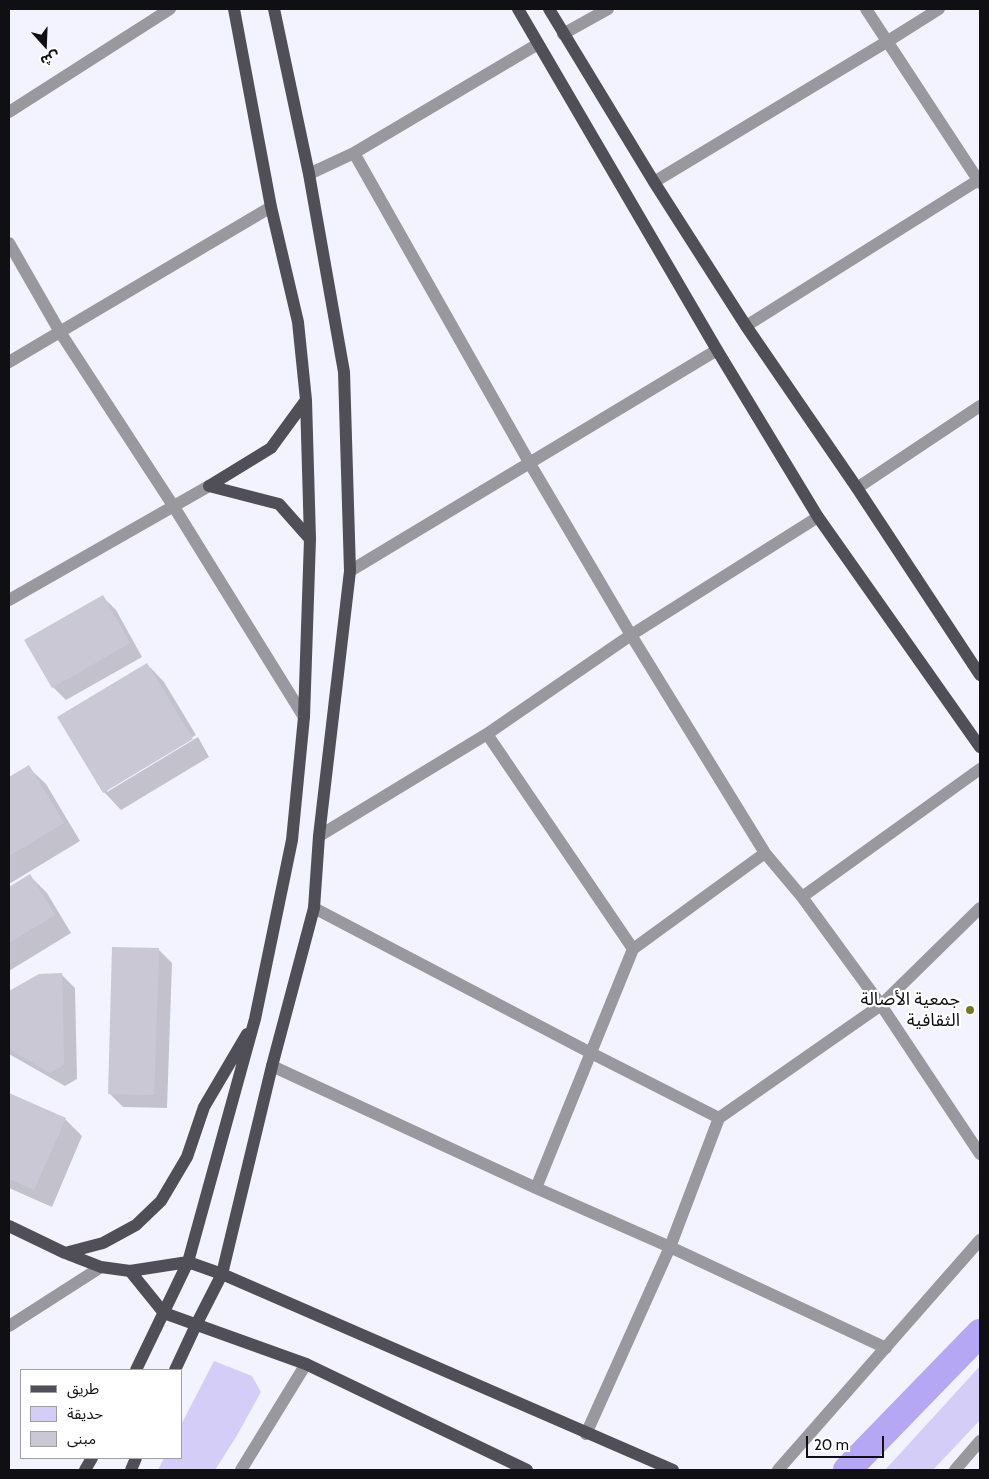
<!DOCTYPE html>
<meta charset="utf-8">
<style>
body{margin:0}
#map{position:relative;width:989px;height:1479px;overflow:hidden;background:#f3f2ff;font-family:Cabin,"Noto Sans Arabic",sans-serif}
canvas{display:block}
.frame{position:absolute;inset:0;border:10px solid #100f13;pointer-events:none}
.legend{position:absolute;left:20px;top:1369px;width:162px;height:90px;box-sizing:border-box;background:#fff;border:1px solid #9f9fa1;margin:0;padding:6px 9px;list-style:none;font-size:15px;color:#100f13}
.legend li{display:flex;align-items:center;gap:10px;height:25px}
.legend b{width:25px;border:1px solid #9f9fa1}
.north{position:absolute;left:20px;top:20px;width:50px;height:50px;-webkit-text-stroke:4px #fff;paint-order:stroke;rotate:160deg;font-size:14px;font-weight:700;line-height:20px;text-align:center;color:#100f13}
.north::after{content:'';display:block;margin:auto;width:18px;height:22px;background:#100f13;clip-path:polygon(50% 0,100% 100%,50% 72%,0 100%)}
.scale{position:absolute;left:806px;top:1436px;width:78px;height:22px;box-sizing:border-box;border:2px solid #100f13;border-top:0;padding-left:6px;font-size:15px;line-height:18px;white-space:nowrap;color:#100f13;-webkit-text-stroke:4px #fff;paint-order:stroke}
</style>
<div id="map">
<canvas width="989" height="1479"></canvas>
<div class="frame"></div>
<ul class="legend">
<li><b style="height:6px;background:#504f58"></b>طريق</li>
<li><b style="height:14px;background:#d3cdf7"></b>حديقة</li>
<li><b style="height:14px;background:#cac8d5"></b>مبنى</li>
</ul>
<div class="north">ش</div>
<div class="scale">20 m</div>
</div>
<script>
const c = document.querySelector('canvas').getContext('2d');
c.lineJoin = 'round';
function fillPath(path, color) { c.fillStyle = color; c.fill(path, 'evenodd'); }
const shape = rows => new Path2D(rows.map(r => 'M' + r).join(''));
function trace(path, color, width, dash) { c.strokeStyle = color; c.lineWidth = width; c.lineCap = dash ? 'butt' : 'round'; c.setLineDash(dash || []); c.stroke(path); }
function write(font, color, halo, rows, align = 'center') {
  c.font = font + ' Cabin,"Noto Sans Arabic",sans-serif'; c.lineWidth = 4.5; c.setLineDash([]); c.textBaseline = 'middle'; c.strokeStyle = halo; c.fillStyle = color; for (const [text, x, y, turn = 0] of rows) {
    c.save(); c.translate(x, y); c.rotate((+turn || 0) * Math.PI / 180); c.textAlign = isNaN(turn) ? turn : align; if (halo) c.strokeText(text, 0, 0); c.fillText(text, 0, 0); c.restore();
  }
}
const green = shape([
 [214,1361,252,1376,261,1392,236,1437,215,1470,158,1470,164,1458,181,1458,181,1425],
 [980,1366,980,1420,933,1470,885,1470]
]);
const shadow = shape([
 [103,597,116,610,142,657,66,700,53,687],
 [147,664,164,682,196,735,107,789,107,792,198,737,209,757,121,810,104,792],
 [28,767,46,784,80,841,9,884,9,779],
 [30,876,47,893,71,933,9,971,9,888],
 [158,949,172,963,167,1108,123,1107,109,1093],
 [39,975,62,975,75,988,77,1079,65,1086,9,1054,9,992],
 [9,1094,65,1119,82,1136,52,1207,9,1188]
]);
const canal = shape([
 [847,1470,980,1333]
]);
const building = shape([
 [103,595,130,643,52,688,24,640],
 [147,663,193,739,103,793,57,717],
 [29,765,64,823,9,856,9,777],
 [30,874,55,915,9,943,9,887],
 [112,947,159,948,154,1095,108,1094],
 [62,973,64,1065,50,1073,9,1049,9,991,39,974],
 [9,1093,66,1118,34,1190,9,1179]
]);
const minor = shape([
 [866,9,980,183],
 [563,34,608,9],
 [9,112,170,9],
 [354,153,529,462,631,635,765,853,802,897,881,1005,980,1154],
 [309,174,354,153,538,44],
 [654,182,888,41,939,9],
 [9,243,60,332,174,507,304,717],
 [746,326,980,179],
 [9,362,271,207],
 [857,488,980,406],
 [350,571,717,350],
 [9,600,209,486],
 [487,734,633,949],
 [319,836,487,734,631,635,818,517],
 [802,897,980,769],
 [314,908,591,1053,719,1118],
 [272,1066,536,1188,670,1247,886,1348],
 [536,1188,633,949,765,853],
 [9,1326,101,1267],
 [586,1434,670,1247,719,1118,881,1005,980,908],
 [241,1470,306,1364],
 [778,1470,980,1240],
 [955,1470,980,1441]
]);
const major = shape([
 [518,9,717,350,818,517,980,747],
 [549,9,654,182,746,326,857,488,980,675],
 [209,486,271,448,306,400],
 [209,486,279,504,310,539],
 [9,1226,65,1253,101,1267,130,1271,188,1262,222,1274,673,1470],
 [65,1253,103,1243,136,1225,161,1201,187,1157,204,1107,247,1034],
 [130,1271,164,1313,306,1364,527,1470],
 [136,1370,188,1262,255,1019,292,840,304,717,310,539,306,400,298,322,271,207,234,9],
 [175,1370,196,1325,222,1274,272,1066,314,908,319,836,350,571,344,372,309,174,274,9],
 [85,1470,92,1458],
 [131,1470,136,1458]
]);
const markers = [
 [970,1010,5,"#767922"]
];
const poiNames = [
 ["جمعية الأصالة",960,1000],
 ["الثقافية",960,1021]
];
fillPath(green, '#d3cdf7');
fillPath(shadow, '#0003');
trace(canal, '#b5a7f3', 28);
fillPath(building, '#cac8d5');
trace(minor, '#99989e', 12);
trace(major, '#504f58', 12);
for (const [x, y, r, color] of markers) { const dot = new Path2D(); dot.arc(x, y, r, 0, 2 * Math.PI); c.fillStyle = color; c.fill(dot); trace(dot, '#fff', 2); }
write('18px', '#100f13', '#fff', poiNames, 'right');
</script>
